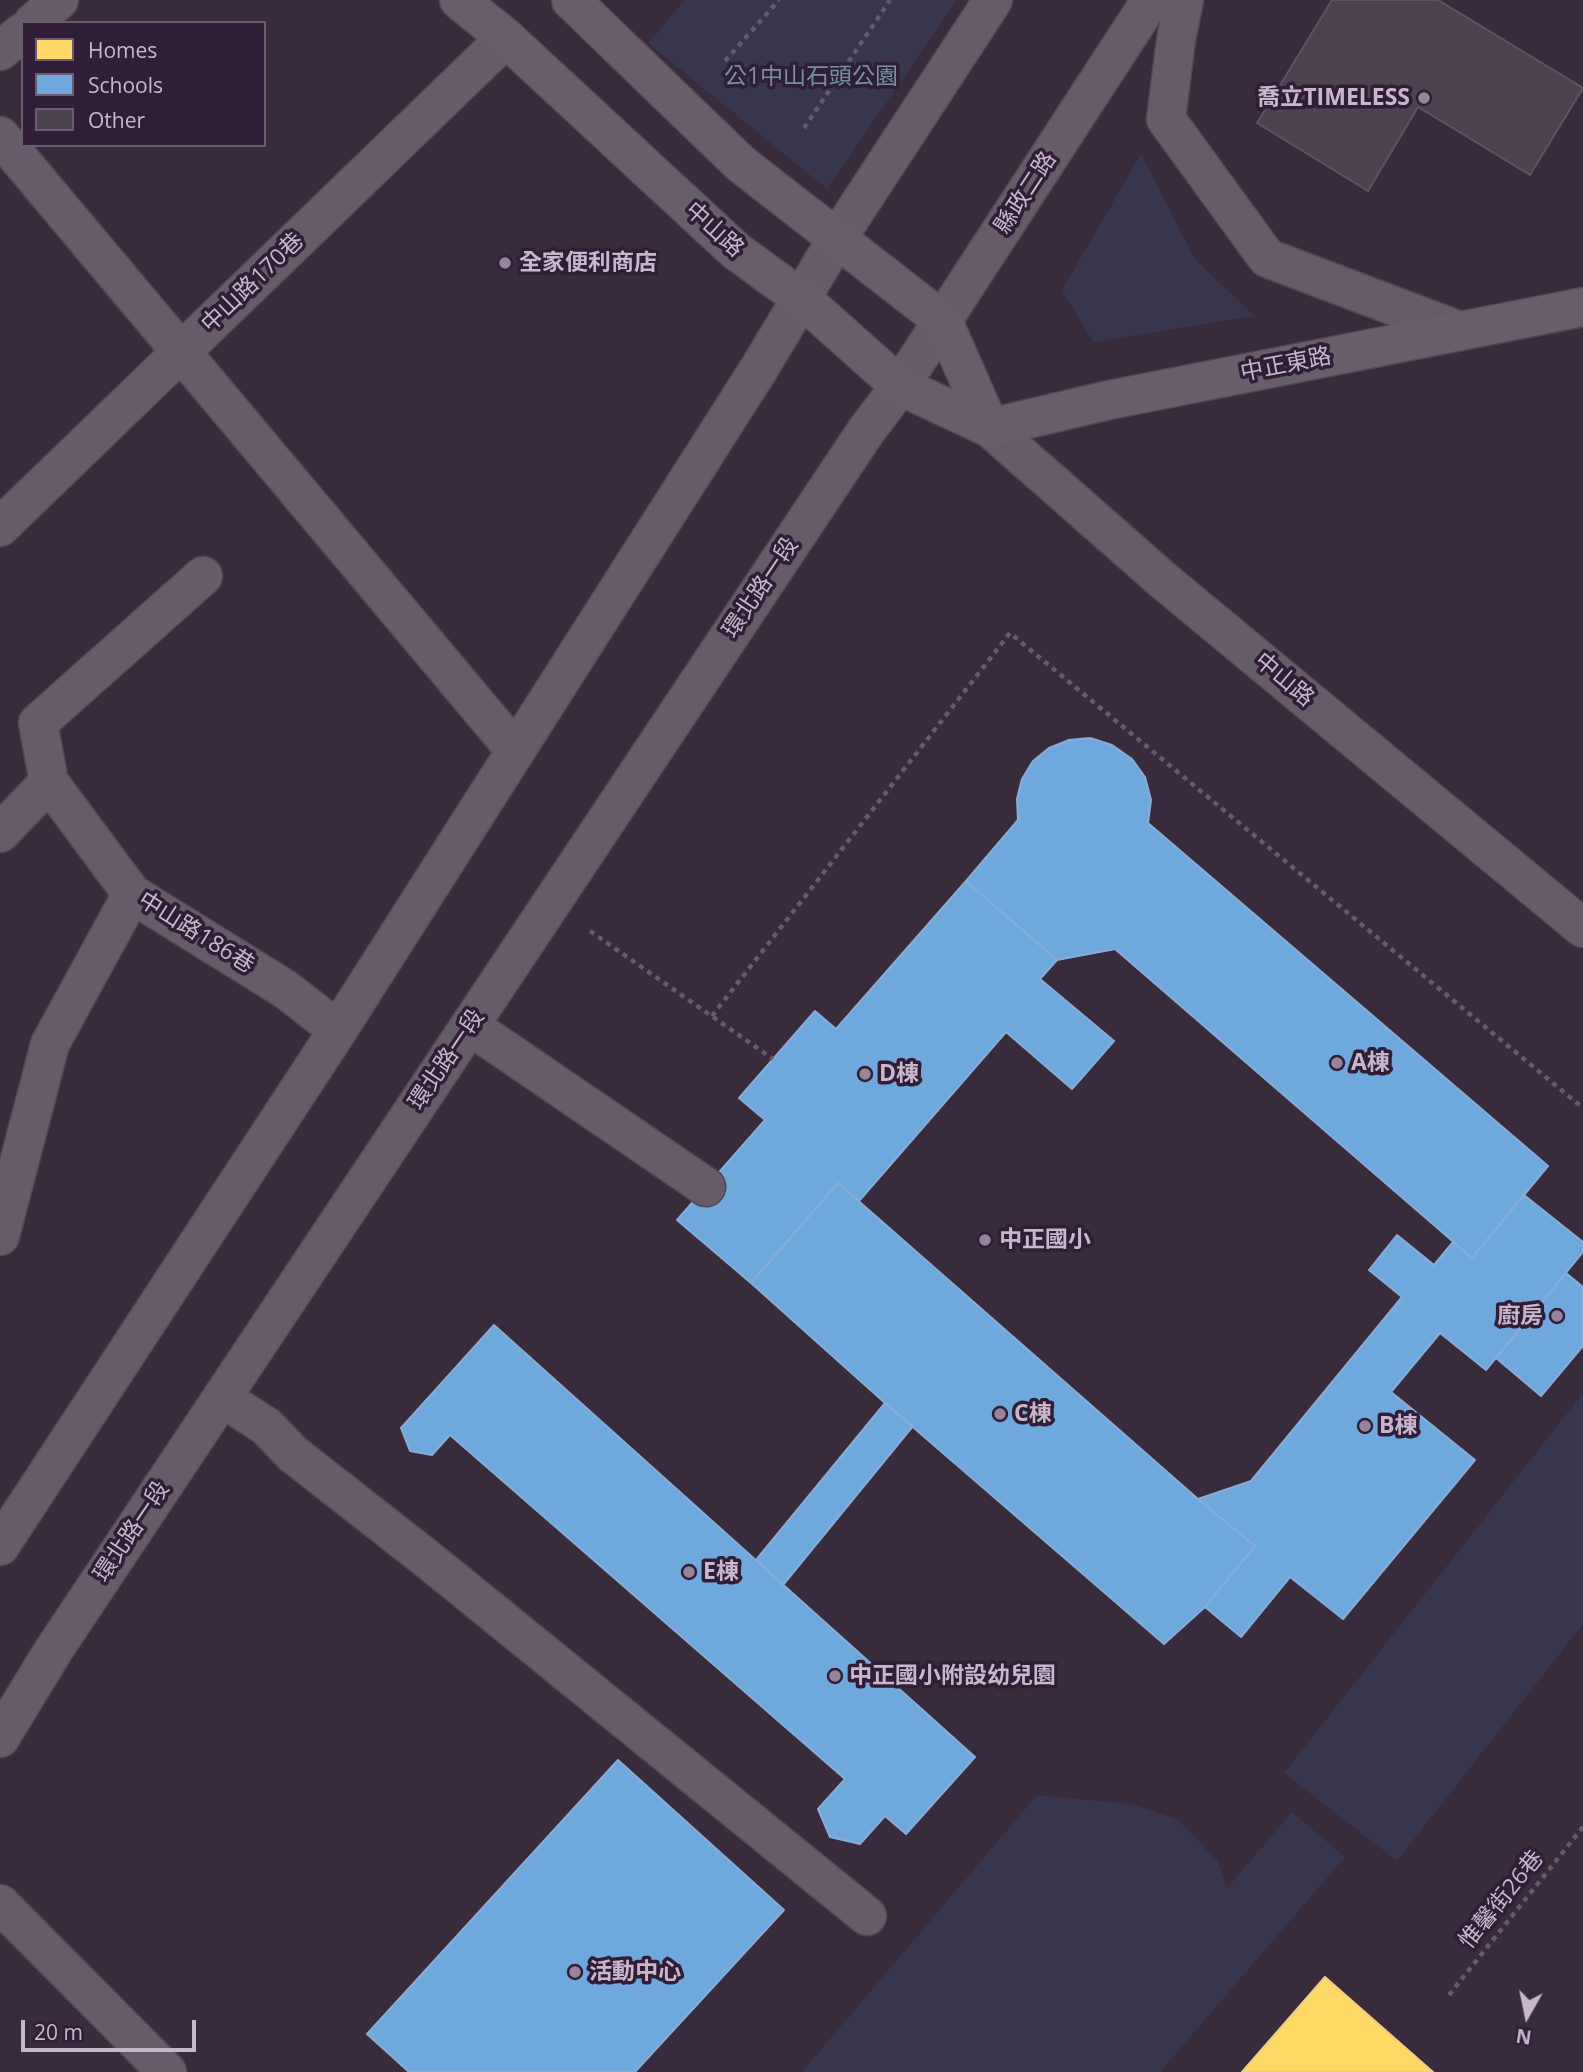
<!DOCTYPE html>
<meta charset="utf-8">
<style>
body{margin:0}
#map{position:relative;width:1583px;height:2072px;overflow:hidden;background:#372b3c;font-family:"Open Sans",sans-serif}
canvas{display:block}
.legend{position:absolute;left:21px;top:21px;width:245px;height:126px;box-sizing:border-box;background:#301e37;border:2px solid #6c5b73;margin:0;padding:9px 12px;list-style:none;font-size:21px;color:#c7b6cc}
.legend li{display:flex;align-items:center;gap:14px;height:35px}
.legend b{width:35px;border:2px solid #6c5b73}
.north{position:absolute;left:1492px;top:1981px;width:70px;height:70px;-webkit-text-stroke:5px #301e37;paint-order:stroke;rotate:189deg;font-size:19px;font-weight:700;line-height:28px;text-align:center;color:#c7b6cc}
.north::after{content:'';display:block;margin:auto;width:24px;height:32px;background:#c7b6cc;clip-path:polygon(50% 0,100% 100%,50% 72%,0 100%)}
.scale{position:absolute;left:21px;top:2020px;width:175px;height:32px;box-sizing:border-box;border:4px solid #c7b6cc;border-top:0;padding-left:9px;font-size:21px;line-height:24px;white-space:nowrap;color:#c7b6cc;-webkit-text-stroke:5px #301e37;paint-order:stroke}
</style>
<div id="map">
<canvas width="1583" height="2072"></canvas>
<ul class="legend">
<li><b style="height:19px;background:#ffd966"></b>Homes</li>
<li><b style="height:19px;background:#6fa8dc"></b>Schools</li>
<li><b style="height:19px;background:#4c4250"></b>Other</li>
</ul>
<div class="north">N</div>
<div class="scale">20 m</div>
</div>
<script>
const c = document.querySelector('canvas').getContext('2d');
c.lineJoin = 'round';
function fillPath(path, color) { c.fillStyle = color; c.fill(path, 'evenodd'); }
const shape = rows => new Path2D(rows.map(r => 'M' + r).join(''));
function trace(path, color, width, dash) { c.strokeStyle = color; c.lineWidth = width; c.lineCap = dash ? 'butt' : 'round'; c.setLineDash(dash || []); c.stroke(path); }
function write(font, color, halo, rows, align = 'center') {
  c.font = font + ' "Open Sans","Noto Sans TC",sans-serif'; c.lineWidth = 7; c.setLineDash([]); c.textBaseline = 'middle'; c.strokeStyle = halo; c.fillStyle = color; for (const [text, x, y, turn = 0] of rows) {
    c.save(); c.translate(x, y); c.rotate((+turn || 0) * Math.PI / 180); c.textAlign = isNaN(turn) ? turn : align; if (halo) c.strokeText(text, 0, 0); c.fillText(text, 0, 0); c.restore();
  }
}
const green = shape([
 [685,0,957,0,827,189,648,43],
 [1141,154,1195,259,1254,316,1093,342,1062,290],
 [1583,1393,1583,1624,1397,1861,1284,1773],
 [1037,1795,1131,1804,1179,1820,1218,1862,1227,1888,1292,1812,1345,1857,1160,2072,802,2072]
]);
const homes = shape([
 [1325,1977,1433,2072,1242,2072,1325,1977]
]);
const schools = shape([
 [1090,738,1112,745,1132,759,1145,777,1151,800,1148,823,1548,1166,1472,1258,1115,949,1057,960,966,881,1018,820,1017,799,1022,779,1033,761,1049,748,1069,740,1090,738],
 [966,881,1057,960,1040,979,1114,1041,1072,1089,1006,1032,859,1201,838,1183,751,1283,677,1220,765,1120,739,1098,815,1011,836,1029,966,881],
 [838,1183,1198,1499,1255,1546,1205,1607,1164,1644,885,1403,751,1283,838,1183],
 [1524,1195,1583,1242,1583,1252,1486,1370,1440,1333,1391,1392,1475,1460,1343,1619,1290,1577,1241,1637,1205,1607,1255,1546,1198,1499,1251,1481,1402,1297,1369,1270,1397,1235,1434,1265,1453,1242,1472,1258,1524,1195],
 [1566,1273,1583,1287,1583,1346,1541,1396,1496,1358,1566,1273],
 [494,1325,975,1757,906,1834,885,1816,860,1844,830,1837,818,1809,845,1779,450,1435,432,1455,410,1451,401,1428,494,1325],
 [885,1403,913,1426,783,1585,756,1560,885,1403],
 [618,1760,784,1910,635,2072,409,2072,367,2034,618,1760]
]);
const building = shape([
 [1332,0,1438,0,1583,88,1530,175,1418,107,1368,191,1257,123,1332,0]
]);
const path = shape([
 [725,61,779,0],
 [804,128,890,0],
 [590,931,773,1059],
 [712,1016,1010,633,1583,1108],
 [1449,1995,1583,1827]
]);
const minor = shape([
 [1184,0,1176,40,1166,119,1267,258,1460,331],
 [33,23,59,0],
 [0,51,23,32],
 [0,136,515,750],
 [990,428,1164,581,1583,928],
 [0,527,506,38],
 [203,576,38,723,49,782,132,894,285,989,338,1030],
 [0,833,49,782],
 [470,1026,706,1187],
 [0,1236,50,1044,132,894],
 [222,1398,266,1426,293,1454,431,1562,867,1916],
 [0,1546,338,1030,760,367,838,237,993,0],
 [0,1738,53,1651,866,431,900,386,1151,0],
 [0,1904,167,2072]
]);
const major = shape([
 [459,0,506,38,736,251,802,299,900,386,990,428],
 [571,0,741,164,943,321,990,428],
 [990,428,1109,400,1583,307]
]);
const markers = [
 [1424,98,7,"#95859a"],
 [505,263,7,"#95859a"],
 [1337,1063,7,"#95859a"],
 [865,1074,7,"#95859a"],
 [985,1240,7,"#95859a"],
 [1557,1316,7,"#95859a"],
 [1000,1414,7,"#95859a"],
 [1365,1426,7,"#95859a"],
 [689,1572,7,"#95859a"],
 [835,1676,7,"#95859a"],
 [575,1972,7,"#95859a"]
];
const parkNames = [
 ["公1中山石頭公園",811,77]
];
const poiNames = [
 ["喬立TIMELESS",1410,98,"right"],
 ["全家便利商店",519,263],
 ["A棟",1351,1063],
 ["D棟",879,1074],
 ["中正國小",999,1240],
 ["廚房",1543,1316,"right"],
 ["C棟",1014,1414],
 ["B棟",1379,1426],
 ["E棟",703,1572],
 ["中正國小附設幼兒園",849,1676],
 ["活動中心",589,1972]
];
const streetNames = [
 ["縣政二路",1026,193,-57],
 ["中山路",714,230,42],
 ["中山路170巷",253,283,-44],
 ["中正東路",1286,365,-11],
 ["環北路一段",761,588,-56],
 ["中山路",1284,680,40],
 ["中山路186巷",196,933,32],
 ["環北路一段",447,1060,-56],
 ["環北路一段",132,1532,-56],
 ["惟馨街26巷",1502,1900,-51]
];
fillPath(green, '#38354f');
fillPath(homes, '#ffd966');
trace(homes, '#eece85', 2);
fillPath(schools, '#6fa8dc');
trace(schools, '#89acd7', 2);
fillPath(building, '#4c4250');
trace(building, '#5f5363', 2);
trace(minor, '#4f4652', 41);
trace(major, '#514655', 41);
trace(path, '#655c69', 4.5, [5, 5]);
trace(minor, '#665c69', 38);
trace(major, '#685e6b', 38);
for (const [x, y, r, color] of markers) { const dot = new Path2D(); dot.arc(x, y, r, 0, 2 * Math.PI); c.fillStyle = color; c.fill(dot); trace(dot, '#301e37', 2.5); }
write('23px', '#7391a3', '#301e37', parkNames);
write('bold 23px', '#c7b6cc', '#301e37', poiNames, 'left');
write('23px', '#c7b6cc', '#301e37', streetNames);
</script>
